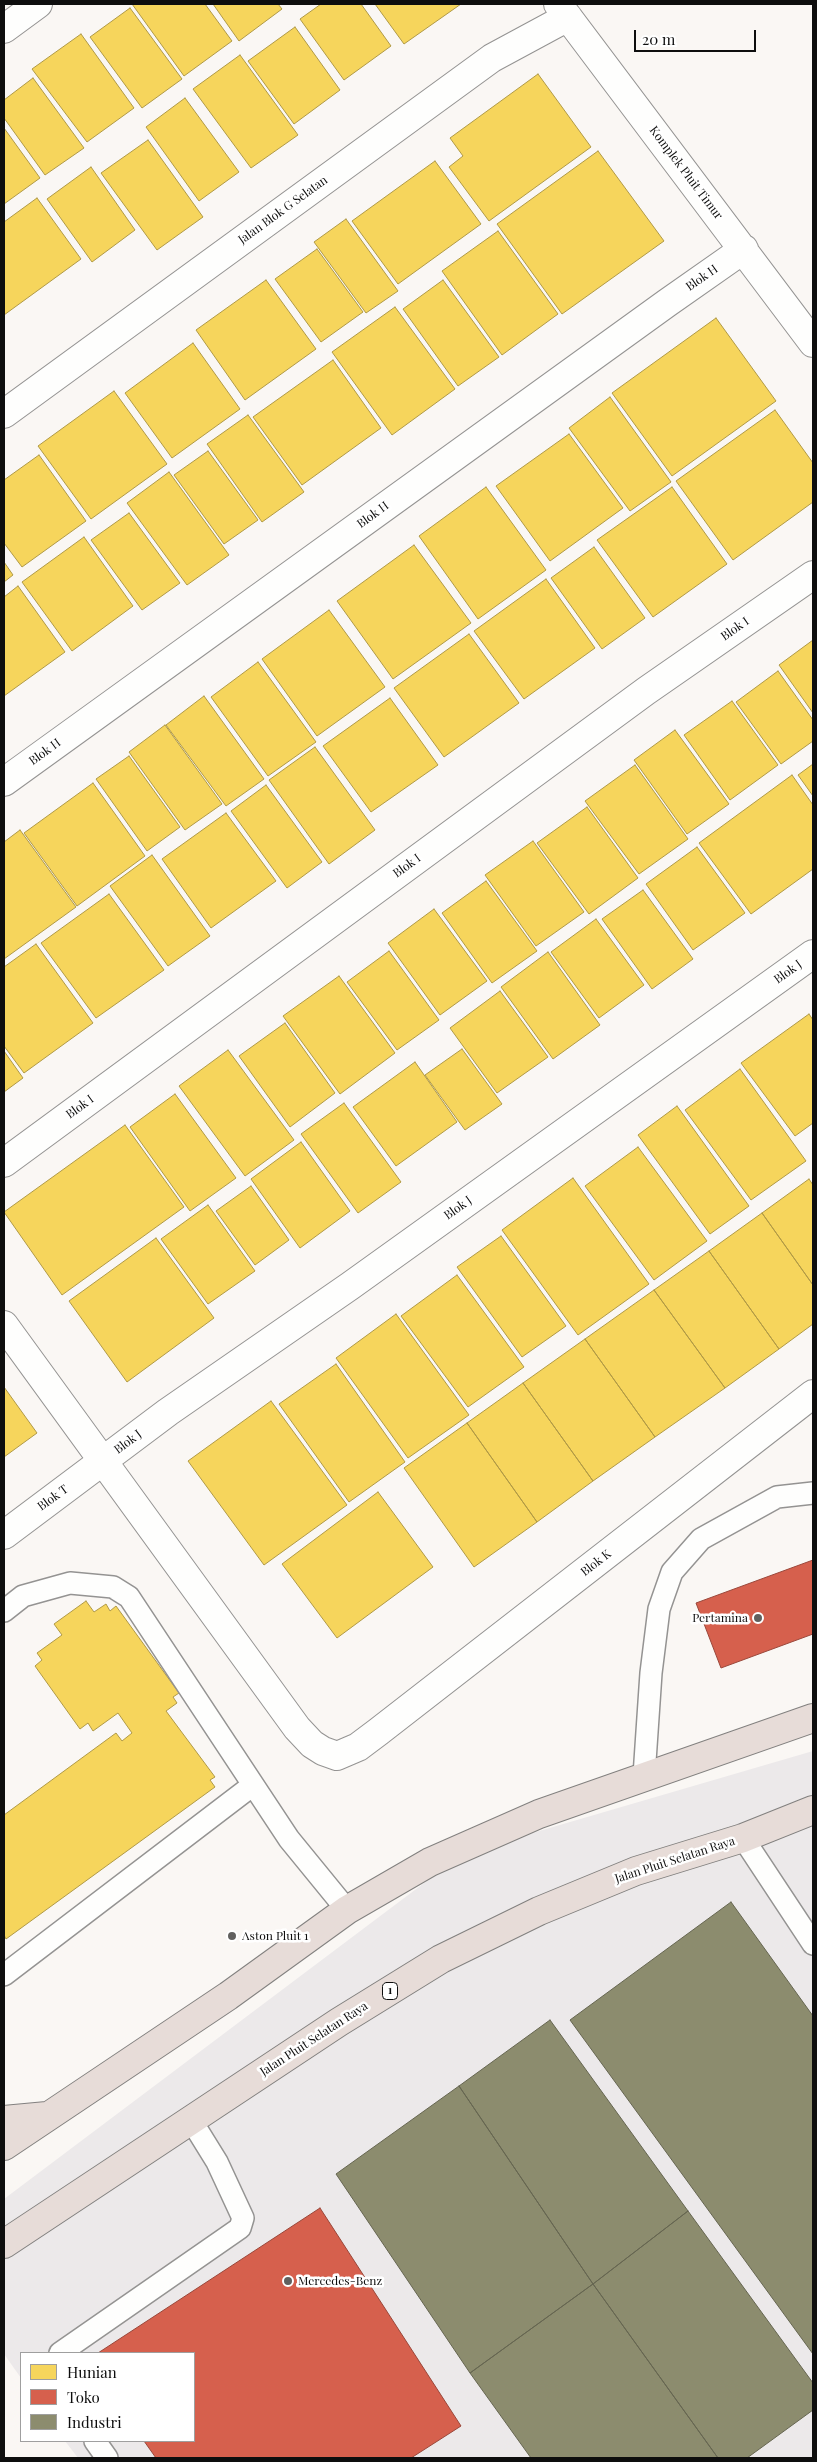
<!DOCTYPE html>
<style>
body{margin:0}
#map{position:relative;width:817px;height:2462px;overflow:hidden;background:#faf7f4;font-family:"Playfair Display",serif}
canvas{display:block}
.frame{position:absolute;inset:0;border:5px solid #0e0e0e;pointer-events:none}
.legend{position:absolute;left:20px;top:2352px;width:175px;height:90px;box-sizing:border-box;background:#fff;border:1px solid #9f9f9f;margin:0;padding:6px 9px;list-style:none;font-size:15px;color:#0e0e0e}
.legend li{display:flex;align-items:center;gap:10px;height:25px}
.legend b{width:25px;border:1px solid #9f9f9f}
.scale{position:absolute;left:634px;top:30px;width:122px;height:22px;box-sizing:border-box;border:2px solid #0e0e0e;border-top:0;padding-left:6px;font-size:15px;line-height:18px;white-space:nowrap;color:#0e0e0e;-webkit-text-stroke:4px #fff;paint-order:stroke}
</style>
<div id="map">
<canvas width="817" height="2462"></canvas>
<div class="frame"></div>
<ul class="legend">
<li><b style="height:14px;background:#f6d55c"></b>Hunian</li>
<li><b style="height:14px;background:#d6604d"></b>Toko</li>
<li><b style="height:14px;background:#8c8c6e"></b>Industri</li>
</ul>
<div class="scale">20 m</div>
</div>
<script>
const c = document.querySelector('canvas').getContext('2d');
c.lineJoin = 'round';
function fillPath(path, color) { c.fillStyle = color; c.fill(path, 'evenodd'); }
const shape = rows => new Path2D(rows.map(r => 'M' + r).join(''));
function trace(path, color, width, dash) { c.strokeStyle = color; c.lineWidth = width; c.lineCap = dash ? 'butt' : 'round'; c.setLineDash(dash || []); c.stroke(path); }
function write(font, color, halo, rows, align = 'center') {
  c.font = font + ' "Playfair Display",serif'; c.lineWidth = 5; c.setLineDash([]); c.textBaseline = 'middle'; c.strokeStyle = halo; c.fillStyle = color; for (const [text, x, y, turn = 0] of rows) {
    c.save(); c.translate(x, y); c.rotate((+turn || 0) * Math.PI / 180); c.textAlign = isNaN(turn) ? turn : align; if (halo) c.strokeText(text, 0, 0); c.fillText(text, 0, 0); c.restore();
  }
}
const industrial = shape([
 [813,1751,813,2458,78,2458,65,2441,194,2441,194,2353,21,2353,21,2378,4,2354,4,2199,464,1853]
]);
const homes = shape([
 [132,4,205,4,232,41,184,76,132,4],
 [213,4,278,4,282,9,239,41,213,4],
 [321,4,361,4,391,46,344,80,300,19,321,4],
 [375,4,461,4,404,44,375,4],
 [130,8,182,79,142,108,90,37,130,8],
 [295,27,340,90,294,124,248,61,295,27],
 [81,34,134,108,87,142,32,69,81,34],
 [240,55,298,135,251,168,193,89,240,55],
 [538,74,591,147,489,221,449,167,463,156,450,138,538,74],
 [33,78,84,148,45,175,4,118,4,100,33,78],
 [185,98,239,172,199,201,146,127,185,98],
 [4,128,40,178,4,204,4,128],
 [148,140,203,217,157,250,101,173,148,140],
 [598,151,664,241,562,314,497,224,598,151],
 [435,161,481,224,398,284,352,221,435,161],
 [91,167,135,230,92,262,47,199,91,167],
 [37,198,81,259,4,315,4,222,37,198],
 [346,219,398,291,366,313,314,242,346,219],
 [498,231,558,314,502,355,442,271,498,231],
 [317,249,363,312,321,342,275,279,317,249],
 [266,280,316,349,245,400,196,330,266,280],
 [443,280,499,357,458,386,403,309,443,280],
 [395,307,455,389,392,435,332,352,395,307],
 [716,318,776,401,672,476,612,393,716,318],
 [193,343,240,409,172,458,125,393,193,343],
 [333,360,381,428,302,485,253,417,333,360],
 [114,391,167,464,91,519,38,446,114,391],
 [610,397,671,482,630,511,569,428,610,397],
 [775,410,813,463,813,502,733,560,676,481,775,410],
 [248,415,304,492,262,522,207,444,248,415],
 [569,434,623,508,550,561,496,486,569,434],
 [208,451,258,520,224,544,174,475,208,451],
 [39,455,86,521,22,567,4,543,4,480,39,455],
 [169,472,229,555,187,585,127,503,169,472],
 [486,487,546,570,478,619,419,536,486,487],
 [672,487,727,564,653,617,597,540,672,487],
 [129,513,180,583,142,610,91,540,129,513],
 [84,537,133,606,72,651,22,582,84,537],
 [414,545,471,623,393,679,337,601,414,545],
 [594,547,645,618,602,649,551,578,594,547],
 [4,562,13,575,4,582,4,562],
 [546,579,595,648,524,699,474,631,546,579],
 [18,586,65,652,4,696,4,597,18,586],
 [329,610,385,687,317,736,262,659,329,610],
 [469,634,519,703,444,757,394,688,469,634],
 [813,640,813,713,779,665,813,640],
 [258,662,316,742,268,776,211,697,258,662],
 [778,671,813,720,813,741,781,764,736,702,778,671],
 [204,696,264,779,226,806,166,725,204,696],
 [390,698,438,765,371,812,323,746,390,698],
 [732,701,778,765,730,800,684,735,732,701],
 [165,725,222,804,185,830,129,752,165,725],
 [675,730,729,804,687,834,634,760,675,730],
 [315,747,375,830,329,864,269,780,315,747],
 [129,756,180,827,147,851,96,779,129,756],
 [813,764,813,796,798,775,813,764],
 [635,765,688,839,639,874,585,801,635,765],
 [792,775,813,805,813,869,751,914,699,843,792,775],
 [93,783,145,856,77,906,24,833,93,783],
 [266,785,322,862,287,888,231,811,266,785],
 [587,807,638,878,589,914,537,843,587,807],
 [226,813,276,881,211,928,162,859,226,813],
 [20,830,76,907,4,959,4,842,20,830],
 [533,841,584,912,536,946,485,875,533,841],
 [697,847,745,913,693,950,646,884,697,847],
 [152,855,210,936,168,966,110,886,152,855],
 [486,881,537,951,492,983,442,913,486,881],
 [643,890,693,959,652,989,602,919,643,890],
 [109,894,164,970,96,1018,41,943,109,894],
 [434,909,487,981,440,1015,388,943,434,909],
 [596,919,644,985,599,1018,551,952,596,919],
 [36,944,93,1023,24,1073,4,1046,4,967,36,944],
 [389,951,439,1020,397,1050,347,982,389,951],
 [548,952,600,1025,553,1059,501,987,548,952],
 [339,976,395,1053,340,1094,283,1016,339,976],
 [500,991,548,1057,497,1093,450,1028,500,991],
 [809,1014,813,1020,813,1123,795,1136,741,1063,809,1014],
 [285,1023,335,1093,290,1127,239,1056,285,1023],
 [462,1049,502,1104,465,1130,425,1075,462,1049],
 [228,1050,294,1140,245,1176,179,1086,228,1050],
 [4,1051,23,1078,4,1092,4,1051],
 [415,1062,457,1122,396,1166,353,1107,415,1062],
 [740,1069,806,1161,751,1200,685,1110,740,1069],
 [175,1094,236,1178,190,1211,130,1127,175,1094],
 [344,1103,401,1182,358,1213,301,1134,344,1103],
 [677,1106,749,1206,710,1234,638,1135,677,1106],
 [125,1125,184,1207,62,1295,4,1212,125,1125],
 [301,1142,350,1211,300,1248,251,1179,301,1142],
 [638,1147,707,1241,654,1280,585,1186,638,1147],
 [573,1178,649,1284,578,1335,502,1230,573,1178],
 [809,1179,813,1185,813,1285,762,1213,809,1179],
 [251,1186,289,1240,255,1265,216,1211,251,1186],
 [208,1205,255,1271,208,1304,161,1239,208,1205],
 [762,1213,813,1285,813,1324,779,1349,709,1251,762,1213],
 [501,1236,566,1326,522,1357,457,1267,501,1236],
 [156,1238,214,1318,127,1382,69,1301,156,1238],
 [709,1251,779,1349,725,1388,654,1290,709,1251],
 [457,1275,524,1367,468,1407,401,1316,457,1275],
 [654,1290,725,1388,655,1437,585,1339,654,1290],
 [396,1314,469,1415,408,1458,336,1358,396,1314],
 [585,1339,655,1437,593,1481,523,1383,585,1339],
 [336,1364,405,1462,349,1502,279,1404,336,1364],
 [523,1383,593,1481,537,1522,467,1423,523,1383],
 [4,1387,37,1433,4,1457,4,1387],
 [271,1401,347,1505,264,1565,188,1461,271,1401],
 [467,1423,537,1522,474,1567,404,1468,467,1423],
 [378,1492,433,1567,337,1638,282,1564,378,1492],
 [86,1601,94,1612,106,1604,110,1611,116,1606,179,1693,173,1697,177,1703,166,1711,215,1777,210,1780,215,1787,6,1939,4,1935,4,1815,116,1733,122,1741,132,1733,118,1713,93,1731,88,1723,80,1729,35,1666,42,1660,37,1653,62,1635,54,1624,86,1601]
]);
const shops = shape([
 [813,1560,813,1634,721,1668,696,1603,813,1560],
 [320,2208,461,2426,411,2458,156,2458,144,2441,194,2441,194,2353,98,2353,320,2208]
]);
const industry = shape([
 [731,1902,813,2016,813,2354,570,2020,731,1902],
 [550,2020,688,2211,593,2284,459,2086,550,2020],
 [459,2086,593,2284,470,2373,336,2174,459,2086],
 [688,2211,813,2383,813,2410,747,2458,718,2458,593,2284,688,2211],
 [593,2284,718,2458,531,2458,470,2373,593,2284]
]);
const lane = shape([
 [4,1611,23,1596,70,1583,113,1587,129,1597,289,1839,347,1910],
 [644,1776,651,1673,659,1609,672,1572,701,1539,777,1497,813,1493],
 [743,1838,813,1944],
 [4,1975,253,1785],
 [60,2353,240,2228,243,2218,217,2162,191,2120],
 [95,2441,107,2458]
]);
const street = shape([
 [558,4,813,343],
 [4,29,38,4],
 [4,414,492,58,568,17],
 [4,782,667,303,744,249],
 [4,1163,646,691,813,575],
 [4,1325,297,1728,312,1744,323,1751,337,1756,358,1747,378,1732,813,1394],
 [4,1535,168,1412,350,1286,813,954]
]);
const highway = shape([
 [4,2120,47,2116],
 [4,2146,228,1996,347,1910,430,1862,539,1814,813,1718],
 [4,2244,339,2022,441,1959,539,1911,636,1871,743,1838,813,1810]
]);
const markers = [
 [758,1618,5,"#61605e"],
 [232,1936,5,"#61605e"],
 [288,2281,5,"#61605e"]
];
const shields = [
 [390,1991,15]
];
const shieldNames = [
 ["1",390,1991]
];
const streetNames = [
 ["Komplek Pluit Timur",686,173,53],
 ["Jalan Blok G Selatan",283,210,-36],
 ["Blok H",702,278,-35],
 ["Blok H",373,515,-36],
 ["Blok I",735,629,-35],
 ["Blok H",45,752,-36],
 ["Blok I",407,866,-36],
 ["Blok J",788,972,-36],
 ["Blok I",80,1107,-36],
 ["Blok J",458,1208,-36],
 ["Blok J",128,1442,-37],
 ["Blok T",53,1498,-36],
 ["Blok K",596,1563,-38],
 ["Jalan Pluit Selatan Raya",675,1860,-18],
 ["Jalan Pluit Selatan Raya",314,2039,-33]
];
const poiNames = [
 ["Pertamina",748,1618,"right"],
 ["Aston Pluit 1",242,1936],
 ["Mercedes-Benz",298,2281]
];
fillPath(industrial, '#ece9ea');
fillPath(homes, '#f6d55c');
trace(homes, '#b09945', 1);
fillPath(shops, '#d6604d');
trace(shops, '#9a473a', 1);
fillPath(industry, '#8c8c6e');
trace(industry, '#666651', 1);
trace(lane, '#949392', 24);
trace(street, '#949392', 30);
trace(highway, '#82807f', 30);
trace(lane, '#fefefd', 21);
trace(street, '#fefefd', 28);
trace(highway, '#e7dcd8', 28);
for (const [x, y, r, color] of markers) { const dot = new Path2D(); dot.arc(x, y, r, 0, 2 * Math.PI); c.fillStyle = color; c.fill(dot); trace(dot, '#fff', 2); }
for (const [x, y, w] of shields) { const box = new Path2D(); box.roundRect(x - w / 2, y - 8.5, w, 17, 4); c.fillStyle = '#fff'; c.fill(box); trace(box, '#0e0e0e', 1); }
write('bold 11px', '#0e0e0e', null, shieldNames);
write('12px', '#0e0e0e', '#fff', streetNames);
write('12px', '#0e0e0e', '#fff', poiNames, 'left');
</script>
